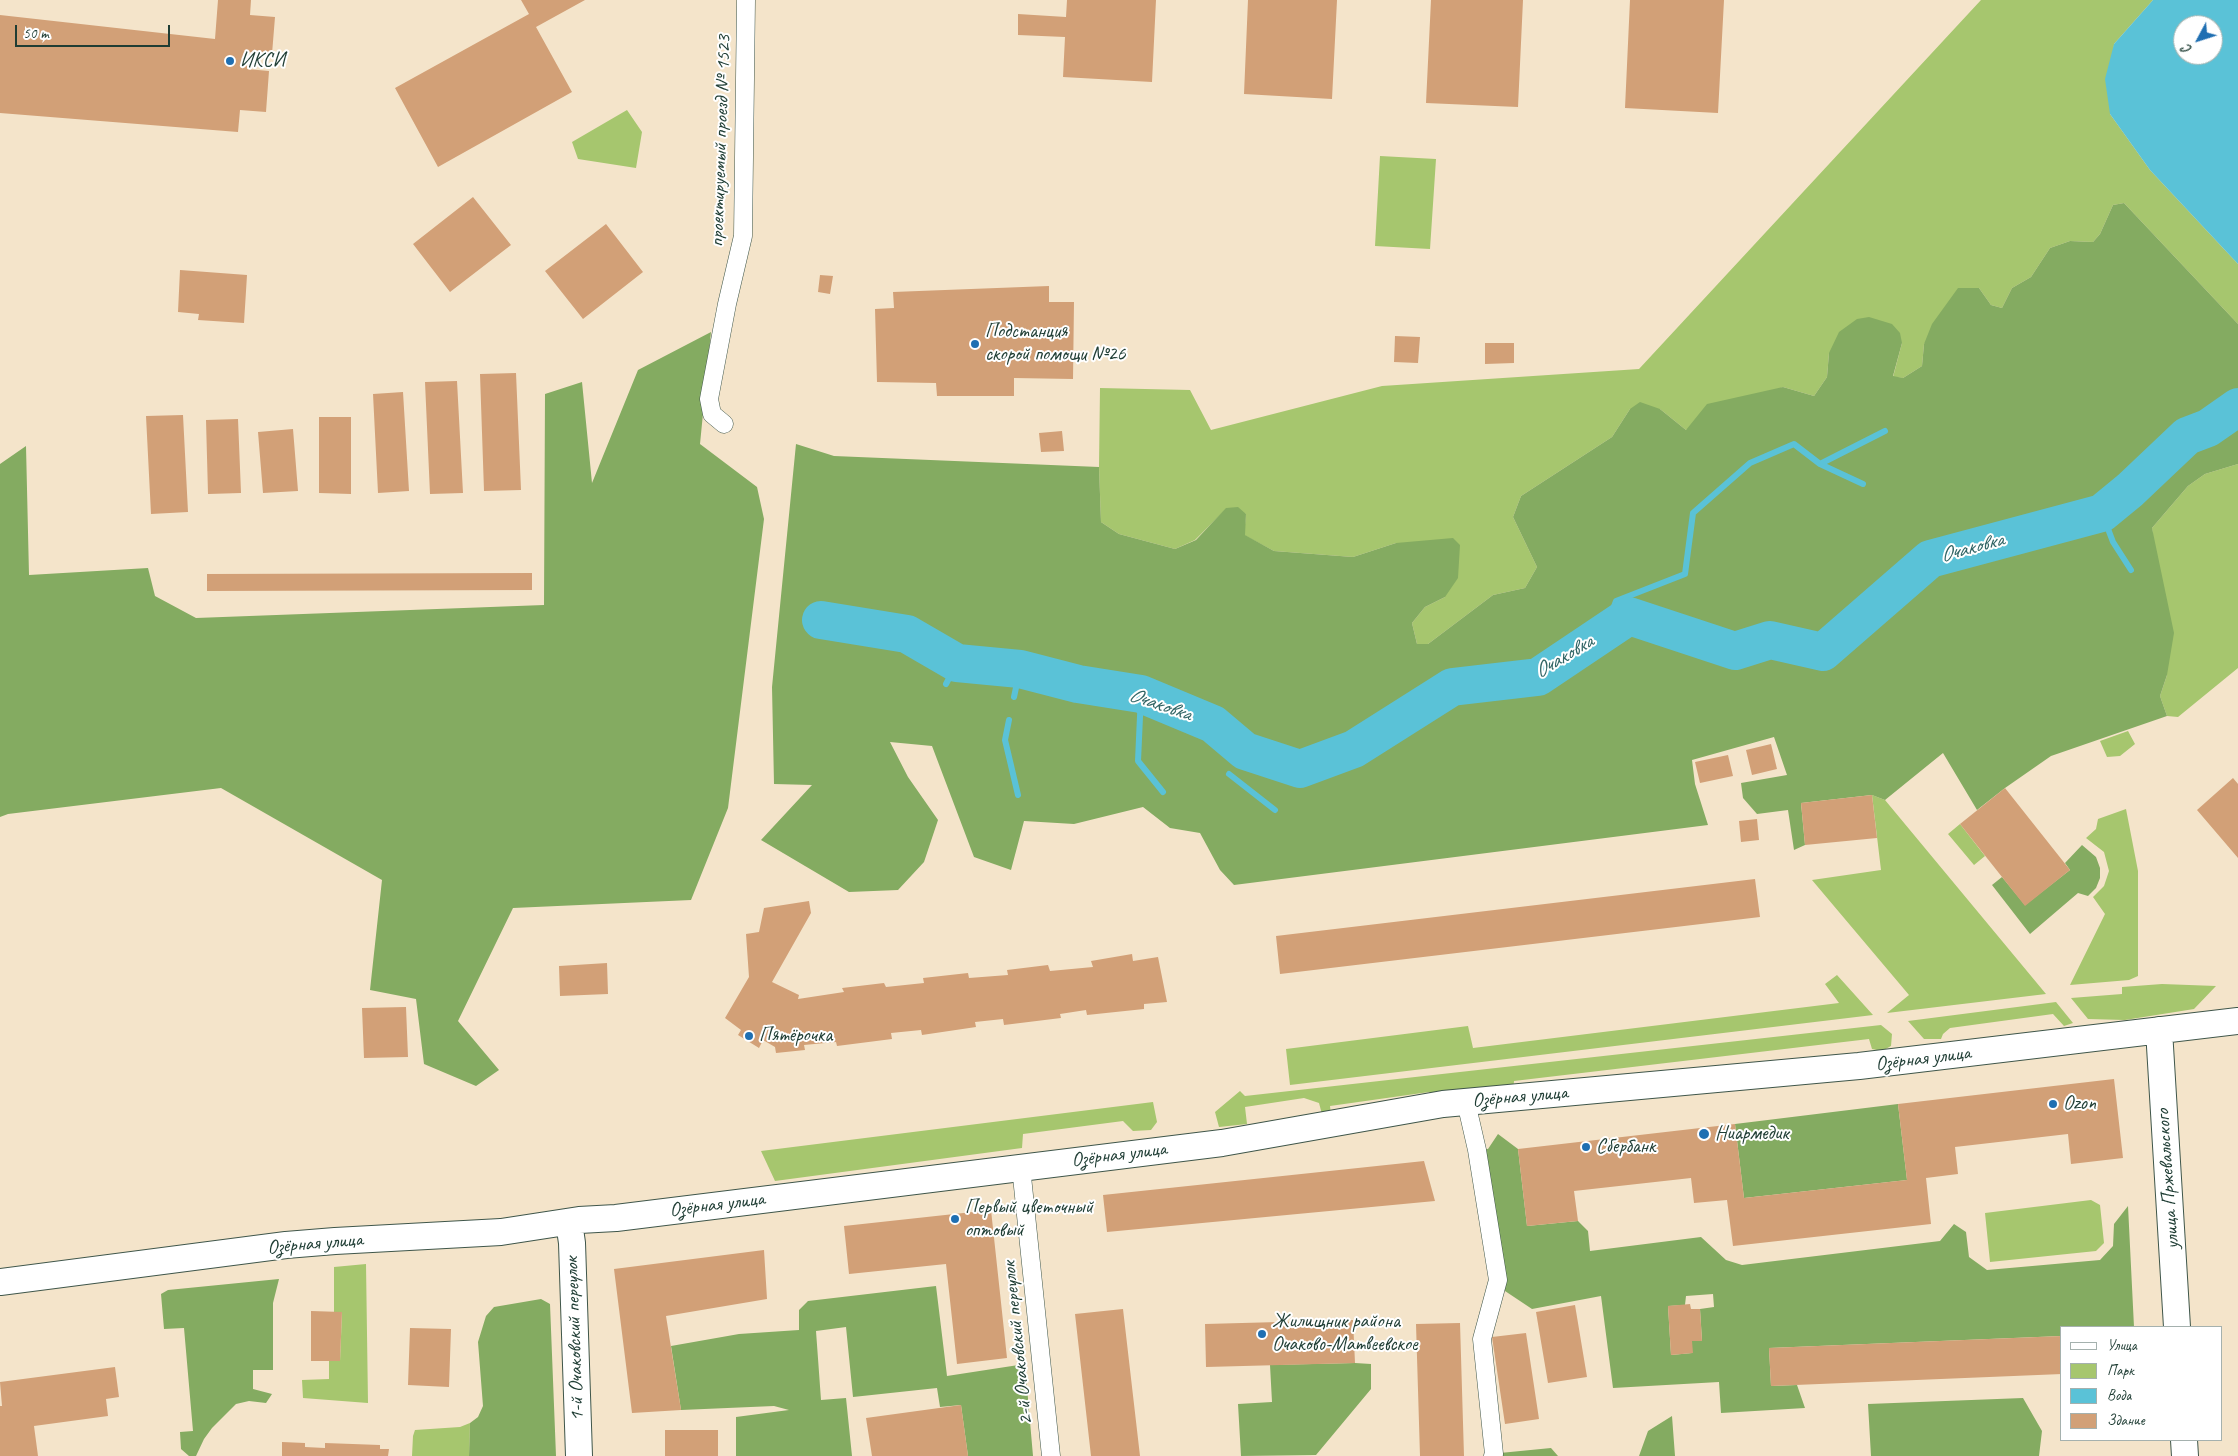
<!DOCTYPE html>
<meta charset="utf-8">
<style>
body{margin:0}
#map{position:relative;width:2238px;height:1456px;overflow:hidden;background:#f4e4ca;font-family:Caveat,sans-serif}
canvas{display:block}
.legend{position:absolute;left:2060px;top:1326px;width:162px;height:115px;box-sizing:border-box;background:#fff;border:1px solid #a5b1ae;margin:0;padding:6px 9px;list-style:none;font-size:15px;color:#1f3d34}
.legend li{display:flex;align-items:center;gap:10px;height:25px}
.legend b{width:25px;border:1px solid #a5b1ae}
.north{position:absolute;left:2173px;top:15px;width:50px;height:50px;box-sizing:border-box;background:#fff;border:1px solid #a5b1ae;border-radius:50%;rotate:230deg;font-size:14px;font-weight:700;line-height:20px;text-align:center;color:#1f3d34}
.north::after{content:'';display:block;margin:auto;width:18px;height:22px;background:#1f6fb2;clip-path:polygon(50% 0,100% 100%,50% 72%,0 100%)}
.scale{position:absolute;left:15px;top:25px;width:155px;height:22px;box-sizing:border-box;border:2px solid #1f3d34;border-top:0;padding-left:6px;font-size:15px;line-height:18px;white-space:nowrap;color:#1f3d34;-webkit-text-stroke:4px #fff;paint-order:stroke}
</style>
<div id="map">
<canvas width="2238" height="1456"></canvas>
<ul class="legend">
<li><b style="height:6px;background:#fff"></b>Улица</li>
<li><b style="height:14px;background:#a6c66e"></b>Парк</li>
<li><b style="height:14px;background:#5ac2d7"></b>Вода</li>
<li><b style="height:14px;background:#d2a077"></b>Здание</li>
</ul>
<div class="north">С</div>
<div class="scale">50 m</div>
</div>
<script>
const c = document.querySelector('canvas').getContext('2d');
c.lineJoin = 'round';
function fillPath(path, color) { c.fillStyle = color; c.fill(path, 'evenodd'); }
const shape = rows => new Path2D(rows.map(r => 'M' + r).join(''));
function trace(path, color, width, dash) { c.strokeStyle = color; c.lineWidth = width; c.lineCap = dash ? 'butt' : 'round'; c.setLineDash(dash || []); c.stroke(path); }
function write(font, color, halo, rows, align = 'center') {
  c.font = font + ' Caveat,sans-serif'; c.lineWidth = 4; c.setLineDash([]); c.textBaseline = 'middle'; c.strokeStyle = halo; c.fillStyle = color; for (const [text, x, y, turn = 0] of rows) {
    c.save(); c.translate(x, y); c.rotate((+turn || 0) * Math.PI / 180); c.textAlign = isNaN(turn) ? turn : align; if (halo) c.strokeText(text, 0, 0); c.fillText(text, 0, 0); c.restore();
  }
}
const green = shape([
 [1981,0,2153,0,2114,44,2110,114,2150,170,2238,264,2238,324,2124,203,2113,205,2100,234,2093,242,2070,241,2050,248,2031,277,2012,288,2002,308,1991,305,1979,288,1924,344,1922,366,1903,378,1893,377,1902,343,1829,353,1827,377,1814,396,1783,387,1686,430,1660,409,1630,409,1612,437,1521,496,1513,517,1537,567,1525,588,1493,595,1428,644,1417,644,1412,623,1425,607,1445,597,1396,543,1353,557,1274,551,1244,535,1246,514,1226,509,1195,540,1175,549,1119,534,1101,522,1099,467,1100,388,1190,390,1211,430,1382,386,1639,369],
 [627,110,642,132,636,168,578,159,572,142],
 [1380,156,1436,159,1430,249,1375,246],
 [2238,464,2238,668,2178,717,2167,716,2160,696,2167,675,2152,528,2188,486,2205,474],
 [2128,731,2135,744,2120,756,2107,757,2100,741],
 [1872,795,1885,800,2046,994,1887,1013,1909,995,1812,880,1881,870],
 [2126,809,2138,871,2138,976,2129,980,2070,985,2105,914,2093,897,2104,886,2109,871,2104,852,2086,838,2096,829,2098,819],
 [1960,824,1985,856,1974,865,1948,834],
 [1837,975,1873,1015,1290,1085,1286,1049,1468,1026,1473,1048,1839,1003,1825,984],
 [2162,984,2216,986,2194,1009,2125,1020,2088,1019,2071,998,2122,994,2122,987],
 [2056,1002,2073,1023,2064,1026,2053,1014,1950,1028,1943,1034,1941,1039,1924,1039,1908,1021],
 [1881,1025,1892,1034,1891,1046,1882,1051,1872,1049,1869,1039,1514,1081,1513,1092,1434,1100,1429,1092,1330,1106,1331,1115,1323,1118,1319,1103,1304,1098,1245,1107,1247,1124,1219,1127,1215,1112,1240,1091,1245,1096],
 [1153,1102,1157,1122,1151,1130,1133,1131,1123,1121,1023,1134,1022,1148,775,1181,761,1151],
 [2091,1200,2100,1205,2104,1243,2096,1251,1990,1262,1985,1213],
 [366,1264,368,1403,303,1398,302,1380,329,1379,329,1361,340,1361,342,1312,334,1312,334,1267],
 [470,1423,469,1456,412,1456,413,1436,415,1430,460,1427]
]);
const forest = shape([
 [2124,203,2238,324,2238,464,2205,474,2188,486,2152,528,2174,633,2167,675,2160,696,2167,716,2051,756,2005,788,1977,810,1943,753,1885,800,1872,795,1801,803,1805,845,1794,850,1788,810,1757,814,1743,798,1741,783,1787,775,1774,737,1692,760,1695,784,1708,825,1234,885,1220,870,1200,833,1170,828,1143,807,1074,824,1024,821,1011,870,974,857,932,746,890,742,908,777,938,820,924,862,898,890,849,892,761,840,812,785,774,784,772,687,796,444,834,456,1099,467,1101,522,1119,534,1175,549,1196,540,1226,508,1238,507,1246,514,1245,535,1274,551,1353,557,1396,543,1453,538,1460,545,1458,578,1445,597,1425,607,1412,623,1417,644,1428,644,1493,595,1525,588,1537,567,1513,517,1521,496,1612,437,1630,409,1640,402,1660,409,1686,430,1707,404,1783,387,1814,396,1827,377,1829,353,1839,332,1857,319,1869,317,1892,324,1900,333,1902,343,1893,376,1903,378,1922,366,1924,344,1932,324,1958,288,1979,288,1991,305,2002,308,2012,288,2031,277,2050,248,2070,241,2093,242,2100,234,2113,205],
 [711,332,700,444,757,487,764,519,728,808,691,900,513,908,458,1021,499,1070,476,1086,424,1064,416,999,370,990,382,880,221,788,8,814,0,817,0,464,26,446,29,575,148,568,155,596,196,618,544,605,545,394,582,382,592,483,638,370],
 [2082,845,2096,857,2100,868,2100,878,2096,888,2088,896,2078,893,2030,934,1992,885,2002,877,2025,905,2070,870,2065,863],
 [1898,1104,1907,1180,1744,1198,1735,1124],
 [1498,1134,1518,1149,1527,1226,1578,1221,1588,1231,1590,1251,1701,1237,1726,1260,1742,1265,1940,1241,1954,1224,1966,1232,1969,1257,1987,1270,2100,1260,2113,1246,2114,1224,2128,1206,2134,1327,2062,1327,2062,1336,1769,1348,1771,1386,1797,1385,1805,1408,1721,1413,1719,1382,1613,1388,1601,1296,1532,1309,1496,1285,1477,1150,1488,1149],
 [1713,1294,1714,1307,1700,1309,1702,1341,1692,1341,1692,1353,1671,1355,1668,1306,1685,1305,1686,1296],
 [279,1279,273,1303,273,1370,253,1370,253,1389,272,1394,266,1403,249,1401,236,1404,212,1428,204,1439,196,1456,189,1456,181,1449,180,1432,193,1431,184,1328,164,1329,161,1294,168,1290],
 [936,1286,947,1376,1025,1364,1033,1456,968,1456,961,1405,940,1407,937,1388,853,1397,846,1327,816,1331,821,1400,846,1398,852,1456,736,1456,736,1417,789,1410,774,1406,681,1410,671,1346,739,1334,799,1330,799,1310,808,1301],
 [541,1299,550,1304,556,1456,469,1456,470,1423,478,1417,483,1406,478,1342,486,1316,494,1307],
 [1355,1363,1371,1364,1371,1389,1316,1455,1241,1456,1238,1404,1272,1402,1270,1365],
 [2023,1398,2042,1431,2039,1456,1871,1456,1868,1404],
 [1672,1416,1675,1456,1639,1456,1648,1431],
 [1551,1448,1558,1456,1500,1456,1500,1453]
]);
const water = shape([
 [2153,0,2238,0,2238,264,2150,170,2110,114,2105,79,2114,44],
 [2183,25,2213,25,2213,55,2183,55]
]);
const stream = shape([
 [1820,464,1863,484],
 [2102,513,2113,542,2131,570],
 [1604,633,1616,601,1685,574,1693,513,1750,463,1794,444,1820,464,1885,431],
 [946,684,957,663],
 [1141,694,1138,761,1163,792],
 [1014,697,1020,669],
 [1009,720,1005,740,1018,795],
 [1229,774,1275,810]
]);
const river = shape([
 [821,620,907,634,957,663,1020,669,1078,684,1141,694,1213,724,1245,751,1300,769,1354,749,1452,687,1538,677,1629,616,1735,651,1770,640,1823,652,1930,559,2102,513,2130,490,2187,436,2208,428,2238,407]
]);
const building = shape([
 [218,0,251,0,250,15,275,17,272,54,248,52,247,69,269,71,266,112,240,110,238,132,0,113,0,15,215,39],
 [521,0,585,0,536,27,572,92,438,167,395,88,529,14],
 [1067,0,1156,0,1152,82,1063,77,1065,37,1018,35,1018,14,1066,17],
 [1248,0,1337,0,1332,99,1244,94],
 [1431,0,1523,0,1518,107,1426,103],
 [1630,0,1724,0,1718,113,1625,108],
 [473,197,511,245,450,292,413,244],
 [606,224,643,272,583,319,545,271],
 [180,270,247,275,244,323,198,320,199,314,178,312],
 [820,275,833,276,830,294,818,292],
 [1049,286,1049,302,1074,302,1073,379,1014,378,1014,396,937,396,936,383,877,382,875,309,894,308,893,292],
 [1395,336,1420,337,1418,363,1394,362],
 [1485,343,1514,343,1514,363,1485,364],
 [516,373,521,490,484,491,480,374],
 [457,381,463,493,430,494,425,382],
 [403,392,409,491,378,493,373,394],
 [183,415,188,512,151,514,146,416],
 [319,417,351,417,351,494,319,493],
 [238,419,241,493,208,494,206,420],
 [293,429,298,491,263,493,258,432],
 [1062,431,1064,451,1041,452,1039,433],
 [532,573,532,590,207,591,207,574],
 [1771,744,1777,769,1752,775,1746,750],
 [1728,755,1733,776,1700,783,1695,762],
 [2233,778,2238,784,2238,858,2197,810],
 [2005,788,2070,870,2025,906,1960,824],
 [1872,795,1877,838,1805,845,1801,803],
 [1757,819,1759,840,1741,842,1739,821],
 [1755,879,1760,917,1280,974,1276,936],
 [809,901,811,913,772,982,799,995,798,999,844,992,842,988,884,983,886,987,924,983,923,978,968,973,969,978,1008,975,1007,970,1048,965,1050,971,1093,967,1091,961,1132,954,1133,961,1158,957,1167,1002,1144,1004,1144,1009,1087,1015,1086,1010,1060,1014,1061,1018,1004,1025,1003,1019,975,1022,976,1027,922,1035,921,1030,891,1033,892,1039,837,1046,836,1042,804,1045,805,1050,776,1053,775,1047,763,1040,759,1048,738,1035,741,1030,725,1018,749,977,746,934,759,932,764,908],
 [607,963,608,994,560,996,559,966],
 [406,1007,408,1057,364,1058,362,1008],
 [2114,1079,2123,1158,2071,1164,2068,1134,1955,1147,1958,1174,1926,1178,1931,1224,1733,1246,1727,1200,1694,1203,1691,1178,1574,1191,1578,1221,1527,1226,1518,1149,1735,1124,1744,1198,1907,1180,1898,1104],
 [1424,1161,1435,1201,1107,1232,1103,1195],
 [991,1210,1007,1358,957,1364,946,1264,849,1274,844,1226],
 [764,1250,767,1299,666,1316,681,1410,632,1413,614,1269],
 [1690,1304,1691,1309,1700,1309,1702,1341,1692,1341,1693,1353,1671,1355,1668,1306],
 [1575,1305,1587,1377,1548,1383,1536,1312],
 [1123,1309,1140,1456,1091,1456,1075,1314],
 [311,1311,342,1312,340,1361,311,1361],
 [1353,1320,1355,1363,1206,1367,1205,1324],
 [1460,1323,1464,1456,1420,1456,1416,1324],
 [410,1328,451,1329,449,1387,408,1385],
 [1526,1333,1539,1419,1505,1424,1492,1337],
 [2062,1336,2062,1374,1771,1386,1769,1348],
 [115,1367,119,1397,106,1399,108,1416,34,1426,38,1456,0,1456,0,1406,2,1406,0,1382],
 [961,1405,968,1456,872,1456,866,1418],
 [665,1430,718,1430,718,1456,665,1456],
 [282,1442,305,1443,305,1447,325,1448,325,1443,380,1445,380,1449,389,1449,388,1456,282,1456]
]);
const street = shape([
 [724,424,712,414,709,399,727,304,743,236,746,0],
 [1466,1102,1477,1150,1498,1280,1482,1339,1494,1454,1493,1456],
 [1021,1167,1051,1456]
]);
const secondary = shape([
 [2159,1030,2177,1327],
 [569,1222,572,1243,579,1456],
 [0,1282,286,1245,335,1241,501,1232,579,1220,616,1218,1222,1143,1443,1104,1859,1066,2238,1021],
 [2184,1440,2185,1456]
]);
const markers = [
 [230,61,5,"#1f6fb2"],
 [975,344,5,"#1f6fb2"],
 [749,1036,5,"#1f6fb2"],
 [2053,1104,5,"#1f6fb2"],
 [1704,1134,6,"#1f6fb2"],
 [1586,1147,5,"#1f6fb2"],
 [955,1219,5,"#1f6fb2"],
 [1262,1334,5,"#1f6fb2"]
];
const poiNames = [
 ["ИКСИ",240,61],
 ["Подстанция",985,332],
 ["скорой помощи №26",985,355],
 ["Пятёрочка",759,1036],
 ["Ozon",2063,1104],
 ["Ниармедик",1715,1134],
 ["Сбербанк",1596,1147],
 ["Первый цветочный",965,1208],
 ["оптовый",965,1231],
 ["Жилищник района",1272,1322],
 ["Очаково-Матвеевское",1272,1345]
];
const streetNames = [
 ["проектируемый проезд № 1523",721,141,-88],
 ["Озёрная улица",1923,1059,-7],
 ["Озёрная улица",1520,1097,-5],
 ["Озёрная улица",1119,1155,-7],
 ["улица Пржевальского",2168,1179,-94],
 ["Озёрная улица",717,1205,-7],
 ["Озёрная улица",315,1244,-5],
 ["1-й Очаковский переулок",575,1339,-92],
 ["2-й Очаковский переулок",1018,1343,-96]
];
const waterNames = [
 ["Очаковка",1972,548,-15],
 ["Очаковка",1564,657,-31],
 ["Очаковка",1160,705,19]
];
fillPath(green, '#a6c66e');
fillPath(forest, '#84ab61');
fillPath(water, '#5ac2d7');
trace(stream, '#5ac2d7', 6);
trace(river, '#5ac2d7', 38);
fillPath(building, '#d2a077');
trace(street, '#3f564a', 19);
trace(secondary, '#3f564a', 28);
trace(street, '#fff', 18);
trace(secondary, '#fff', 26);
for (const [x, y, r, color] of markers) { const dot = new Path2D(); dot.arc(x, y, r, 0, 2 * Math.PI); c.fillStyle = color; c.fill(dot); trace(dot, '#fff', 2); }
write('20px', '#1f3d34', '#fff', poiNames, 'left');
write('20px', '#1f3d34', '#fff', streetNames);
write('italic 21px', '#316565', '#fff', waterNames);
</script>
